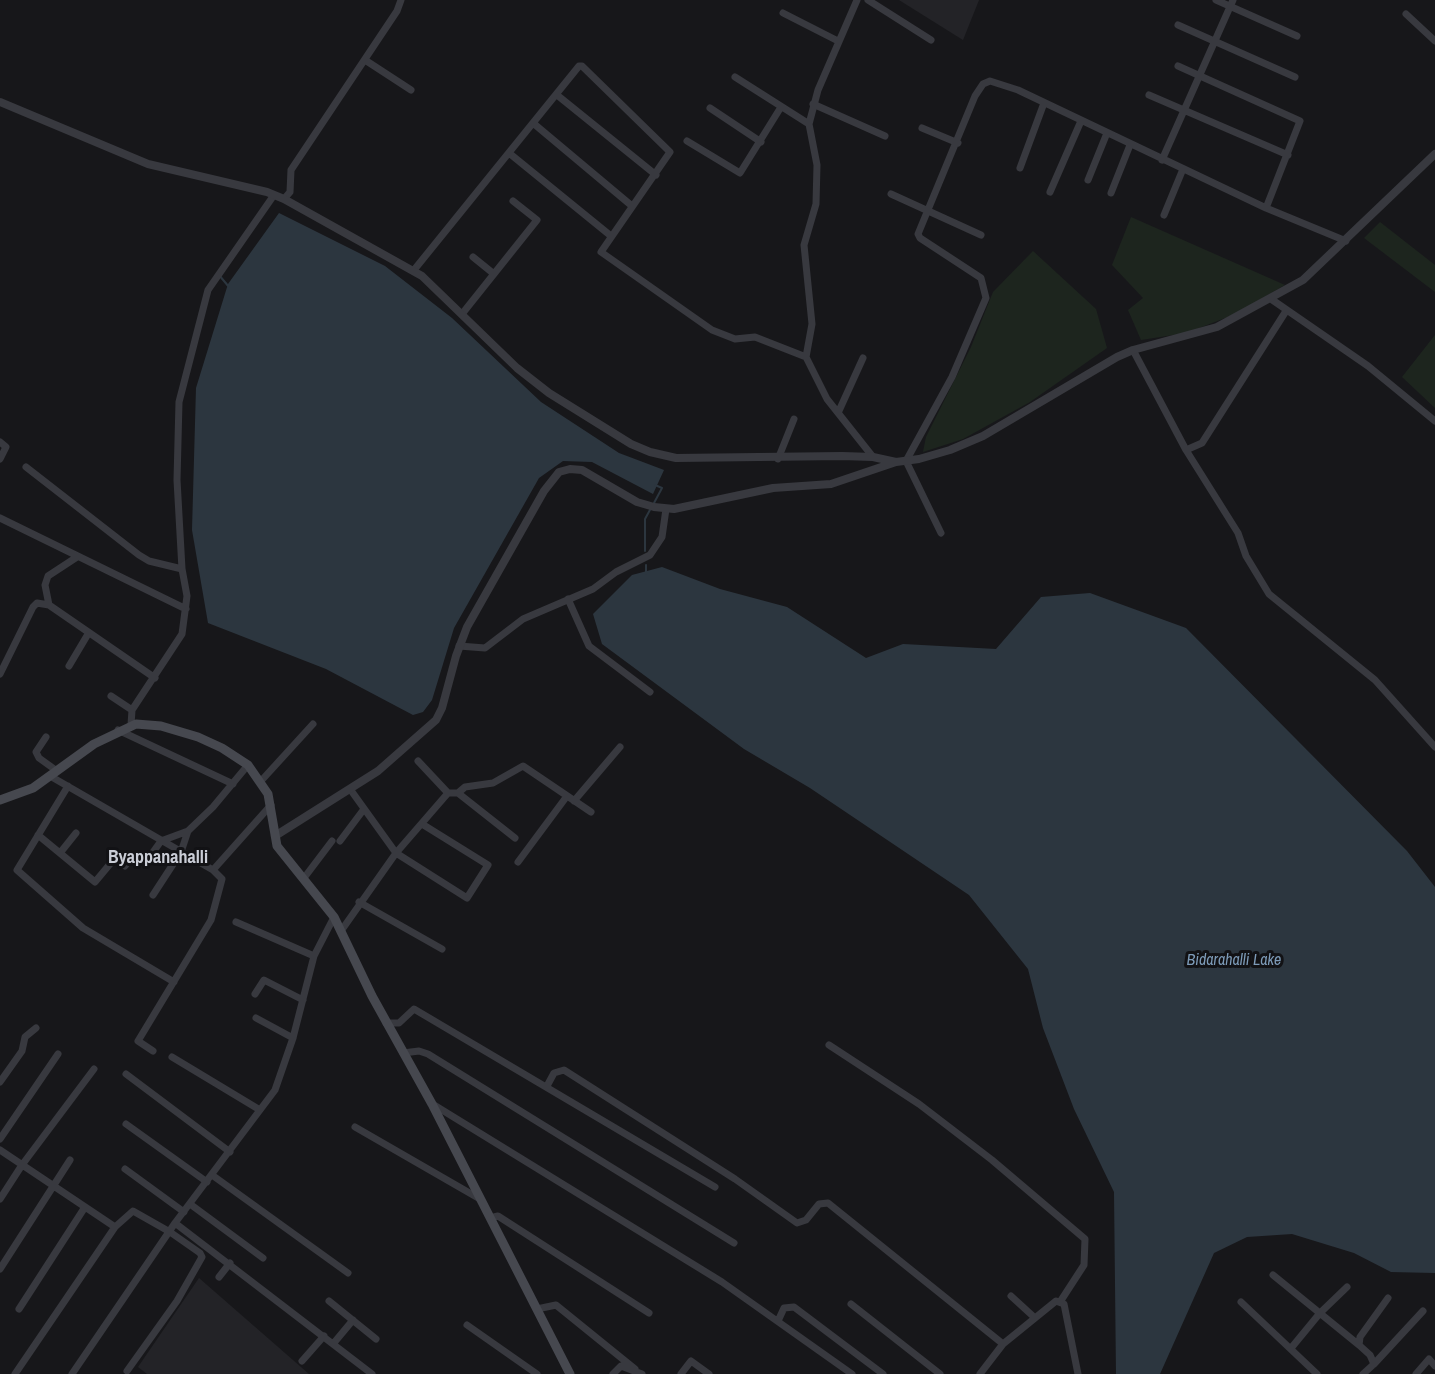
<!DOCTYPE html>
<style>
body{margin:0}
canvas{display:block;background:#17171a}
</style>
<canvas width="1435" height="1374"></canvas>
<script>
const c = document.querySelector('canvas').getContext('2d');
c.lineJoin = 'round';
function fillPath(path, color) { c.fillStyle = color; c.fill(path, 'evenodd'); }
const shape = rows => new Path2D(rows.map(r => 'M' + r).join(''));
function trace(path, color, width, dash) { c.strokeStyle = color; c.lineWidth = width; c.lineCap = dash ? 'butt' : 'round'; c.setLineDash(dash || []); c.stroke(path); }
function write(font, color, halo, rows, align = 'center') {
  c.font = font + ' "Archivo Narrow",sans-serif'; c.lineWidth = 6; c.setLineDash([]); c.textBaseline = 'middle'; c.strokeStyle = halo; c.fillStyle = color; for (const [text, x, y, turn = 0] of rows) {
    c.save(); c.translate(x, y); c.rotate((+turn || 0) * Math.PI / 180); c.textAlign = isNaN(turn) ? turn : align; if (halo) c.strokeText(text, 0, 0); c.fillText(text, 0, 0); c.restore();
  }
}
const built = shape([
 [899,0,979,0,963,40],
 [199,1278,309,1374,147,1374,138,1367]
]);
const green = shape([
 [1131,217,1285,285,1233,315,1186,333,1141,340,1128,310,1143,298,1112,265],
 [1380,222,1435,265,1435,292,1364,238],
 [1033,251,1096,309,1107,348,1030,402,963,439,923,452,926,437,971,347,993,292],
 [1435,335,1435,408,1402,377]
]);
const water = shape([
 [279,213,385,266,452,318,541,402,619,453,664,470,653,494,592,462,563,461,539,478,454,628,432,700,423,712,413,715,326,669,208,623,192,530,196,388,228,284],
 [662,567,720,589,787,607,866,658,903,644,996,649,1041,597,1090,593,1186,628,1407,851,1435,887,1435,1273,1391,1272,1354,1253,1292,1234,1247,1237,1214,1253,1160,1374,1116,1374,1114,1192,1074,1109,1043,1028,1028,969,969,895,810,788,744,749,602,644,593,614,632,575]
]);
const stream = shape([
 [219,275,229,287],
 [654,503,662,488,655,485],
 [645,551,645,519,651,508],
 [646,565,646,574]
]);
const minor = shape([
 [857,0,818,90,809,124,817,165,816,204,804,245,812,324,806,357,827,399,873,457],
 [868,0,931,40],
 [1216,0,1297,36],
 [783,13,838,41],
 [1406,14,1435,41],
 [1178,25,1295,77],
 [365,60,411,90],
 [1178,66,1300,121,1266,208],
 [735,77,809,124],
 [557,95,656,175],
 [1149,95,1288,155],
 [813,104,885,136],
 [710,108,761,142],
 [533,123,632,206],
 [922,128,958,143],
 [687,141,740,173,781,107],
 [509,153,611,236],
 [1162,160,1233,0],
 [1020,168,1044,103],
 [1088,180,1107,133],
 [1050,192,1081,121],
 [1111,193,1130,145],
 [891,194,981,235],
 [284,199,290,192,291,170,397,11,401,0],
 [1164,215,1183,169],
 [473,257,494,274],
 [414,270,579,66,582,66,670,152,601,252,712,330,735,339,755,337,806,357],
 [1271,299,1368,366,1435,421],
 [462,314,537,220,513,201],
 [1133,350,1186,450,1238,533,1246,556,1269,594,1375,680,1435,747],
 [838,413,863,358],
 [0,442,6,447,0,459],
 [1186,450,1202,443,1286,311],
 [778,459,794,419],
 [26,467,139,555,149,561,182,569],
 [0,518,186,609],
 [941,533,906,461,952,377,986,298,981,278,920,238,918,234,975,96,983,84,990,81,1018,90,1266,208,1346,241],
 [77,557,48,576,45,585,49,605,155,678],
 [568,599,589,646,650,692],
 [459,646,485,648,523,619,593,589,616,572,650,555,662,537,666,509],
 [69,666,88,634],
 [0,674,33,607,37,603,49,605],
 [111,696,132,710],
 [131,725,132,710,182,634,187,596,182,569,177,480,179,402,208,290,274,195],
 [118,730,233,784],
 [46,737,36,752,39,758,57,771],
 [418,761,448,793],
 [50,776,213,870,222,879,211,920,138,1041,153,1051],
 [261,781,313,724],
 [68,786,17,870,83,928,174,982],
 [350,789,396,853,467,898,488,865,422,824],
 [458,793,465,787,493,783,523,766,591,812],
 [574,801,620,747],
 [38,835,95,882,110,864],
 [340,841,364,809],
 [60,853,76,833],
 [518,862,567,796],
 [125,866,133,855,151,855,161,841,188,831],
 [213,870,271,805],
 [304,878,332,841],
 [153,895,181,852,188,831,213,807,248,765],
 [359,902,442,949],
 [236,922,314,956],
 [341,931,396,853,448,793,458,793,515,838],
 [255,994,264,980,303,1000],
 [256,1018,293,1038],
 [386,1023,399,1023,414,1009,715,1187],
 [829,1045,919,1104,992,1160,1085,1239,1084,1265,1060,1302],
 [403,1053,419,1051,428,1054,734,1243],
 [172,1057,260,1110],
 [126,1074,230,1152],
 [0,1082,22,1051,25,1037,36,1028],
 [547,1086,554,1073,564,1070,735,1179,797,1223,806,1220,819,1204,828,1203,1003,1344],
 [434,1105,722,1282,852,1374],
 [126,1124,207,1182],
 [355,1127,480,1199],
 [0,1139,58,1054],
 [0,1150,115,1227],
 [125,1169,184,1212],
 [212,1175,348,1273],
 [0,1199,22,1165,94,1069],
 [190,1204,263,1258],
 [490,1218,498,1216,649,1313],
 [175,1223,372,1374],
 [0,1269,70,1160],
 [1273,1275,1359,1345],
 [219,1277,230,1263],
 [1011,1296,1035,1318],
 [329,1301,376,1339],
 [1241,1302,1317,1374],
 [851,1304,940,1374],
 [19,1309,85,1207],
 [537,1309,556,1305,635,1369],
 [778,1321,784,1308,794,1307,883,1374],
 [467,1325,537,1374],
 [333,1344,353,1320],
 [1292,1347,1320,1313,1347,1287],
 [302,1361,324,1336],
 [1374,1364,1423,1311],
 [15,1374,115,1227,133,1211,170,1232,200,1253,202,1257,177,1301,127,1371],
 [72,1374,175,1223,275,1090,293,1038,314,956,334,917],
 [613,1374,621,1366,642,1374],
 [681,1374,691,1361,709,1374],
 [980,1374,1003,1344,1056,1301,1064,1304,1078,1374],
 [1363,1374,1374,1364,1370,1355,1359,1345,1360,1337,1388,1298],
 [1416,1374,1429,1359,1435,1366]
]);
const tertiary = shape([
 [0,102,148,164,267,192,284,199,422,276,517,368,549,393,631,444,650,452,676,458,842,456,873,457,896,462,919,459,950,450,983,436,1117,357,1133,350,1217,327,1303,280,1435,154],
 [275,836,378,771,436,720,442,708,456,656,467,627,544,491,559,472,570,469,582,470,637,502,654,507,674,509,773,488,831,484,896,462]
]);
const secondary = shape([
 [0,800,33,788,94,744,136,724,161,726,198,737,222,748,248,765,268,794,277,846,334,917,372,996,432,1104,570,1374]
]);
const waterNames = [
 ["Bidarahalli Lake",1234,961]
];
const quarterNames = [
 ["Byappanahalli",158,858]
];
fillPath(built, '#232327');
fillPath(green, '#1d251e');
fillPath(water, '#2c363f');
trace(stream, '#2c363f', 2);
trace(minor, '#38393f', 7);
trace(tertiary, '#38393f', 8);
trace(secondary, '#46484f', 9);
write('italic 16px', '#7d9bb8', '#121215', waterNames);
write('bold 18px', '#cacdd6', '#121215', quarterNames);
</script>
